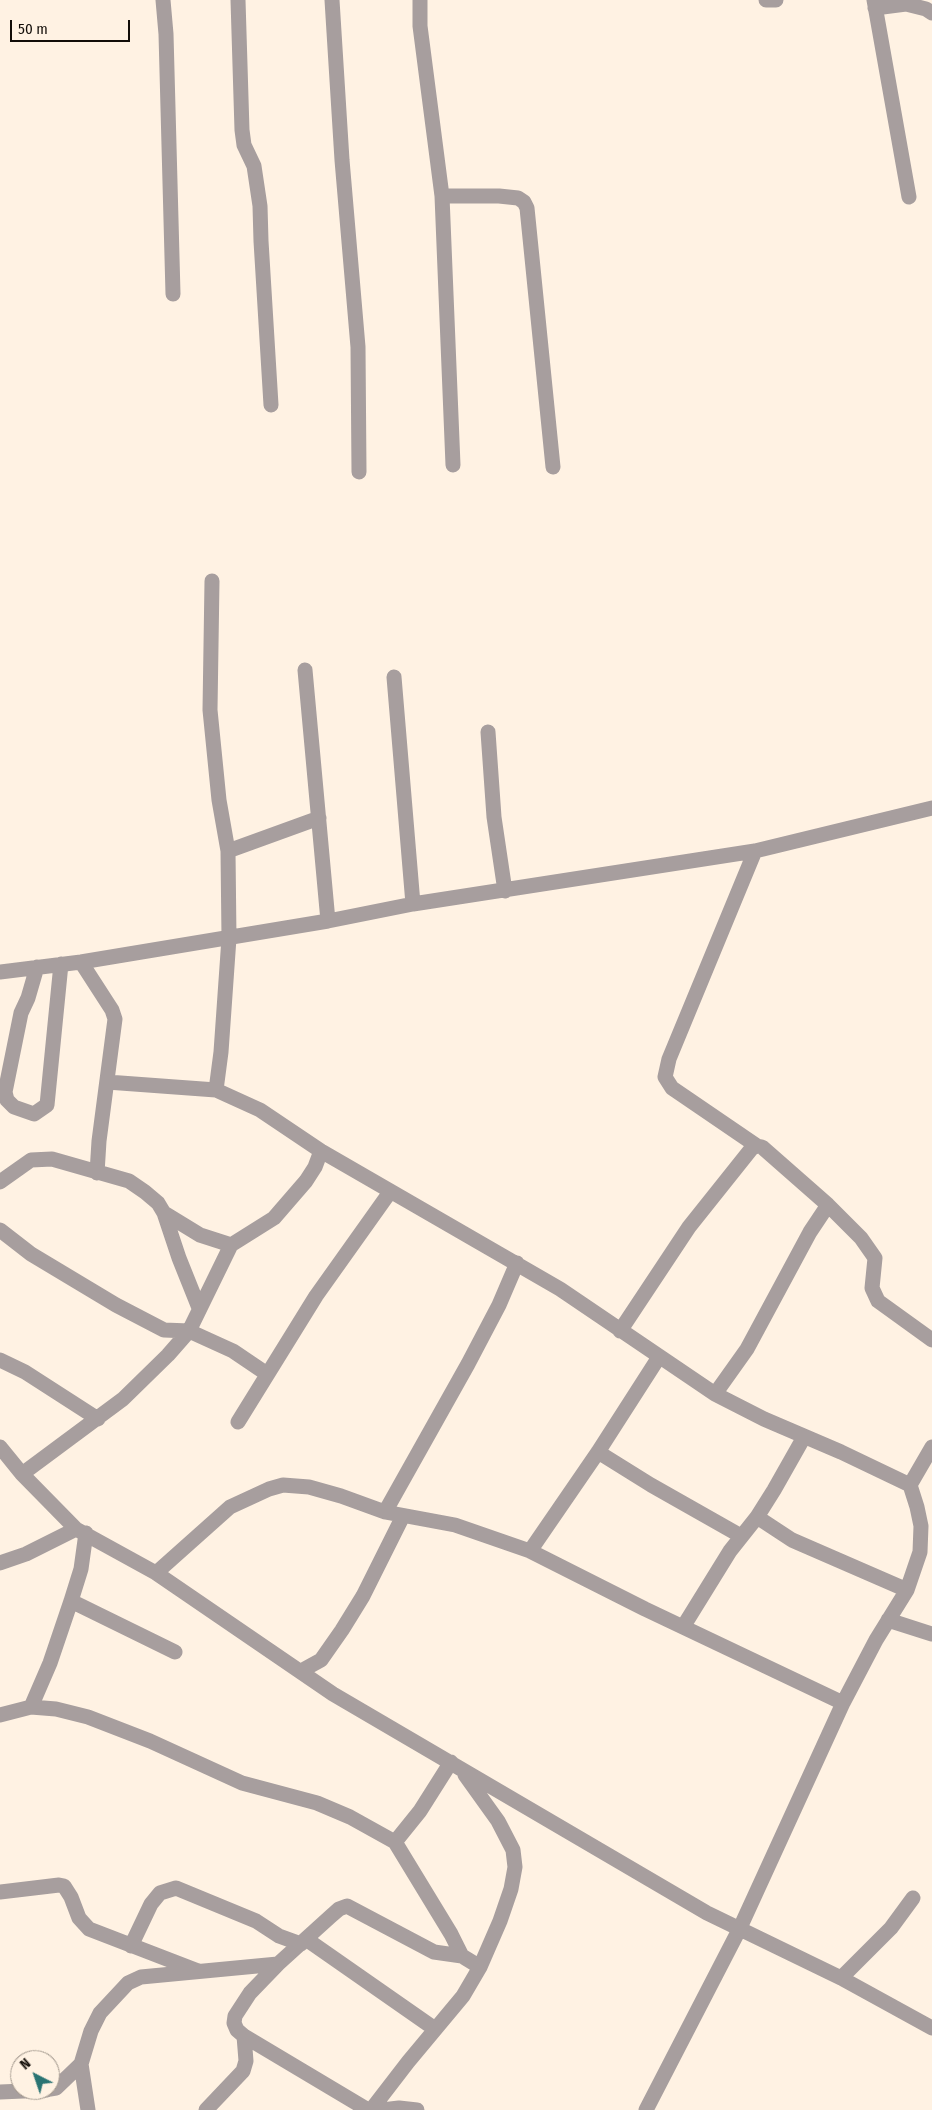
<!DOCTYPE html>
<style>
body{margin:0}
#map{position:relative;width:932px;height:2110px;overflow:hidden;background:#fff2e3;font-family:"Fira Sans Condensed",sans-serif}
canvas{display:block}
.north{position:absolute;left:10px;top:2050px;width:50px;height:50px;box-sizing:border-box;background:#fff2e3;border:1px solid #a0968b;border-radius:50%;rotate:319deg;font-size:14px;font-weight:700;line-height:20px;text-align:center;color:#120d08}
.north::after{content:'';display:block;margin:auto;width:18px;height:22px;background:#2a7473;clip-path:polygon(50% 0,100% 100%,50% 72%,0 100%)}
.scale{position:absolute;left:10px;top:20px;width:120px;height:22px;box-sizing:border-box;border:2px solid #120d08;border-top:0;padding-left:6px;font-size:15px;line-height:18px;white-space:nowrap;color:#120d08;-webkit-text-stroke:4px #fff2e3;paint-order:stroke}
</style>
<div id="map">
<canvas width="932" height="2110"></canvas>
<div class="north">N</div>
<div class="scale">50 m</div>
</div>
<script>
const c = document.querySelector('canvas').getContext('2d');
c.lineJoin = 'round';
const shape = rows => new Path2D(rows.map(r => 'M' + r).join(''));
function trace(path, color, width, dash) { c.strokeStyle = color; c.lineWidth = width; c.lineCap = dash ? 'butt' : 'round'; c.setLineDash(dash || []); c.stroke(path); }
const minor = shape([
 [163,0,166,34,173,294],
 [238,0,242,130,244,145,254,166,260,206,261,241,271,405],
 [332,0,342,160,358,347,359,472],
 [420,0,420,26,442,196,453,465],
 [766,0,776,0],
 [874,0,909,197],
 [875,8,906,4,926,9,932,13],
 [442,196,499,196,518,198,524,202,527,208,553,467],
 [212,581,210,710,219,800,228,851,229,938,221,1052,216,1090,260,1110,321,1151,560,1289,715,1394,764,1419,841,1452,910,1485,917,1507,921,1526,920,1552,907,1590,876,1640,843,1703,739,1930,646,2110],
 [305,670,328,921],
 [394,677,413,904],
 [488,732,494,817,505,891],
 [228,851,319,818],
 [755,851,669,1059,665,1077,672,1088,757,1146,762,1147,828,1205,861,1238,875,1258,872,1288,878,1301,932,1340],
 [81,962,112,1010,115,1019,99,1141,97,1173],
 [37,967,28,998,21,1013,5,1092,7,1100,14,1107,34,1114,47,1105,61,964],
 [0,972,81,962,328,921,413,904,755,851,932,808],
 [107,1082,216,1090],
 [0,1182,31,1160,52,1159,129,1181,145,1192,158,1203,164,1213,200,1235,231,1245,274,1218,306,1181,315,1167,321,1151],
 [164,1213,179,1258,199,1308],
 [0,1230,31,1254,116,1305,164,1330,189,1331,233,1351,267,1374],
 [620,1331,689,1227,752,1148,757,1146],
 [0,1360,25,1372,98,1419],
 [715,1394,747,1349,810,1232,828,1205],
 [238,1422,316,1296,390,1192],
 [0,1447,22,1474,76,1529,156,1573,333,1694,707,1913,841,1978,932,2028],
 [598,1452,651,1485,741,1536],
 [22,1474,123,1399,168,1355,189,1331,231,1245],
 [910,1485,932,1447],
 [385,1512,468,1364,499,1305,517,1263],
 [757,1517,792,1540,907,1590],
 [530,1551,598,1452,659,1357],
 [0,1563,26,1554,76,1529],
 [156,1573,230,1507,269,1489,283,1485,309,1487,341,1496,385,1512,455,1525,530,1551,645,1609,843,1703],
 [71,1601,175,1652],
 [888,1620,932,1634],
 [683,1627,730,1551,757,1517,774,1490,804,1437],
 [301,1671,321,1660,342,1630,363,1596,403,1516],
 [31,1707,50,1663,71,1601,81,1569,86,1533],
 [0,1715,31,1707,56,1709,88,1717,150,1741,242,1783,317,1803,350,1817,395,1842,451,1934,462,1956],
 [395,1842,420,1811,451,1762],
 [0,1892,59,1885,64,1886,71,1897,79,1918,89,1929,198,1971],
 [306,1939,435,2029],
 [131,1946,151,1904,160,1893,176,1888,256,1921,279,1936,301,1944],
 [841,1978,891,1928,913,1898],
 [50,2089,56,2088,81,2064],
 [0,2092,47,2090],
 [88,2110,81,2064,91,2031,100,2013,128,1983,141,1977,278,1964],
 [206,2110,243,2071,246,2061,244,2036],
 [368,2110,244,2036,237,2030,234,2023,235,2016,250,1993,278,1964,331,1916,339,1909,347,1906,434,1952,462,1956,480,1967],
 [371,2110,408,2062,463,1996,480,1967,500,1921,511,1889,515,1867,513,1850,498,1821,465,1775],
 [382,2110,399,2108,417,2110]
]);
trace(minor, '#a79e9e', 15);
</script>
